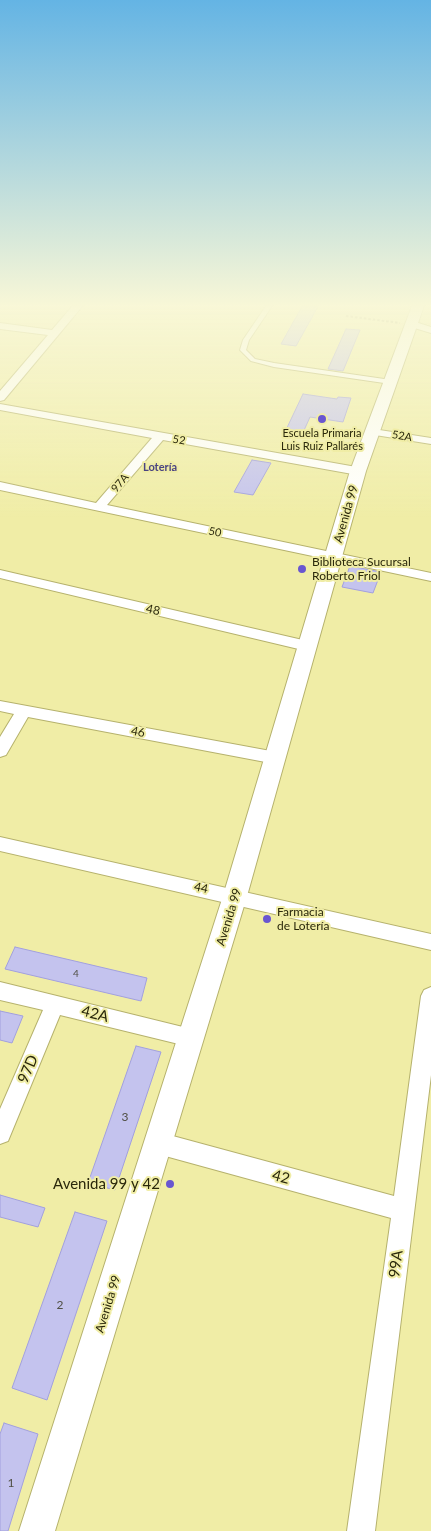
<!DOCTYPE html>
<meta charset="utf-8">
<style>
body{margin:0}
canvas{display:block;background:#f0eda6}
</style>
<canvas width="431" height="1531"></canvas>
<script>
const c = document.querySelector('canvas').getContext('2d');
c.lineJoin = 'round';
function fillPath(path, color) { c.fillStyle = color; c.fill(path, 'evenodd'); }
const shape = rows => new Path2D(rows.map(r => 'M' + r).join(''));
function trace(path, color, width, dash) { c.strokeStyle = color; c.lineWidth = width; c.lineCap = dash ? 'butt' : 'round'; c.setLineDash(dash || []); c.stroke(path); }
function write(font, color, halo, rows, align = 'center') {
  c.font = font + ' Lato,sans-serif'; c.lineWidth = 4; c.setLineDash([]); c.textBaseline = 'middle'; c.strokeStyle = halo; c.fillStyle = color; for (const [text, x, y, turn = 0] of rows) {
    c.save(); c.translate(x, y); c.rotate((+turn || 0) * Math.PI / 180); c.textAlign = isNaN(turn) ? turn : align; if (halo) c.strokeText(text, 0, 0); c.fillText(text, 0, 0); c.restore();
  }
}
const building = shape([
 [304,303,320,303,296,346,281,344,304,303],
 [346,329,360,330,343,371,328,369,346,329],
 [303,394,337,399,338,397,351,398,343,422,310,417,301,437,284,434,303,394],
 [252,460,271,463,253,495,234,492,252,460],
 [350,566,381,572,373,593,342,587,350,566],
 [15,947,147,978,141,1001,5,969,15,947],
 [0,1011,23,1016,12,1043,0,1040,0,1011],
 [136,1046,161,1052,115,1190,88,1183,136,1046],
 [0,1195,45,1208,38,1227,0,1217,0,1195],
 [75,1212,107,1221,47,1400,12,1388,75,1212],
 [4,1423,38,1434,8,1531,0,1531,0,1434,4,1423]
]);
const path = shape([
 [346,316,400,323]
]);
const service = shape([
 [268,303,274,303,249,340,246,350,255,359,274,363,391,380,394,382,391,384,274,367,251,361,240,350,243,340,268,303]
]);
const minor = shape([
 [75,303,85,303,4,400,0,401,0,391,48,335,0,329,0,323,52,330,75,303],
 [412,321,431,327,431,333,408,326,408,322,412,321],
 [0,404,362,468,364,471,362,474,358,475,163,440,107,505,431,573,431,581,0,490,0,482,96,503,152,438,0,410,0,404],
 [373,429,431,438,431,444,369,434,367,432,373,429],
 [0,570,307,641,314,646,307,651,0,578,0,570],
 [0,701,276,752,282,754,284,758,282,762,276,764,28,717,6,755,0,757,0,737,14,714,0,711,0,701],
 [0,837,431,934,431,950,0,851,0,837],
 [0,982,191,1029,198,1032,201,1038,198,1044,191,1047,60,1015,8,1141,0,1144,0,1109,43,1010,0,1000,0,982],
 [431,987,431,1075,375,1531,347,1531,391,1218,158,1154,150,1150,147,1143,150,1136,158,1132,394,1196,421,996,424,990,431,987]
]);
const tertiary = shape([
 [413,303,425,303,366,471,247,896,55,1531,19,1531,223,896,350,471,413,303]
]);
const markers = [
 [322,419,5,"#6956d0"],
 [302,569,5,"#6956d0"],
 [267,919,5,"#6956d0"],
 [170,1184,5,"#6956d0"]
];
const numberNames = [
 ["4",76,974]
];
const farPoinames = [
 ["Escuela Primaria",322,433],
 ["Luis Ruiz Pallarés",322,446]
];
const farStreetnames = [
 ["52A",402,436,9],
 ["52",179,440,10],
 ["97A",120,483,-50],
 ["50",215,532,12]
];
const farNeighbourhoodnames = [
 ["Lotería",160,467]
];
const streetNames = [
 ["Avenida 99",346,514,-74],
 ["48",153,610,13],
 ["46",138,732,11],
 ["44",201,888,12],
 ["Avenida 99",229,917,-73],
 ["Avenida 99",108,1304,-73]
];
const poiNames = [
 ["Biblioteca Sucursal",312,562],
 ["Roberto Friol",312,576],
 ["Farmacia",277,912],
 ["de Lotería",277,926]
];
const nearNumbernames = [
 ["3",125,1117],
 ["2",60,1305],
 ["1",11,1483]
];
const nearStreetnames = [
 ["42A",95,1014,14],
 ["97D",28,1069,-67],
 ["42",281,1177,15],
 ["99A",396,1264,-82]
];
const nearPoinames = [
 ["Avenida 99 y 42",160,1184]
];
fillPath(building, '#c4c3ee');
trace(building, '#a2a0de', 1);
trace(service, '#b6b26d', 2);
trace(minor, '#b6b26d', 2);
trace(tertiary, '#b6b26d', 2);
trace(path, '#9d9a65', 2, [2.5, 2]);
fillPath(service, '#fff');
fillPath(minor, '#fff');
fillPath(tertiary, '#fff');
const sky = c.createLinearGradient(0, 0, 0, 517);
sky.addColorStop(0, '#64b4e4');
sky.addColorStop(0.59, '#f8f7d7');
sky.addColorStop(1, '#f8f7d700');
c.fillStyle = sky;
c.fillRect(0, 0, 431, 517);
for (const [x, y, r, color] of markers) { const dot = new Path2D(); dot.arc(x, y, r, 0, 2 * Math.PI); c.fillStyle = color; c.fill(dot); trace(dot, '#f0eda6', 2); }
write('10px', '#504f44', null, numberNames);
write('11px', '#2a280b', '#f0eda6', farPoinames);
write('11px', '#2a280b', '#f0eda6', farStreetnames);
write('bold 11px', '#4a4482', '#f0eda6', farNeighbourhoodnames);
write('12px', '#2a280b', '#f0eda6', streetNames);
write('12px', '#2a280b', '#f0eda6', poiNames, 'left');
write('12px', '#504f44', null, nearNumbernames);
write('15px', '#2a280b', '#f0eda6', nearStreetnames);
write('15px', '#2a280b', '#f0eda6', nearPoinames, 'right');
</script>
